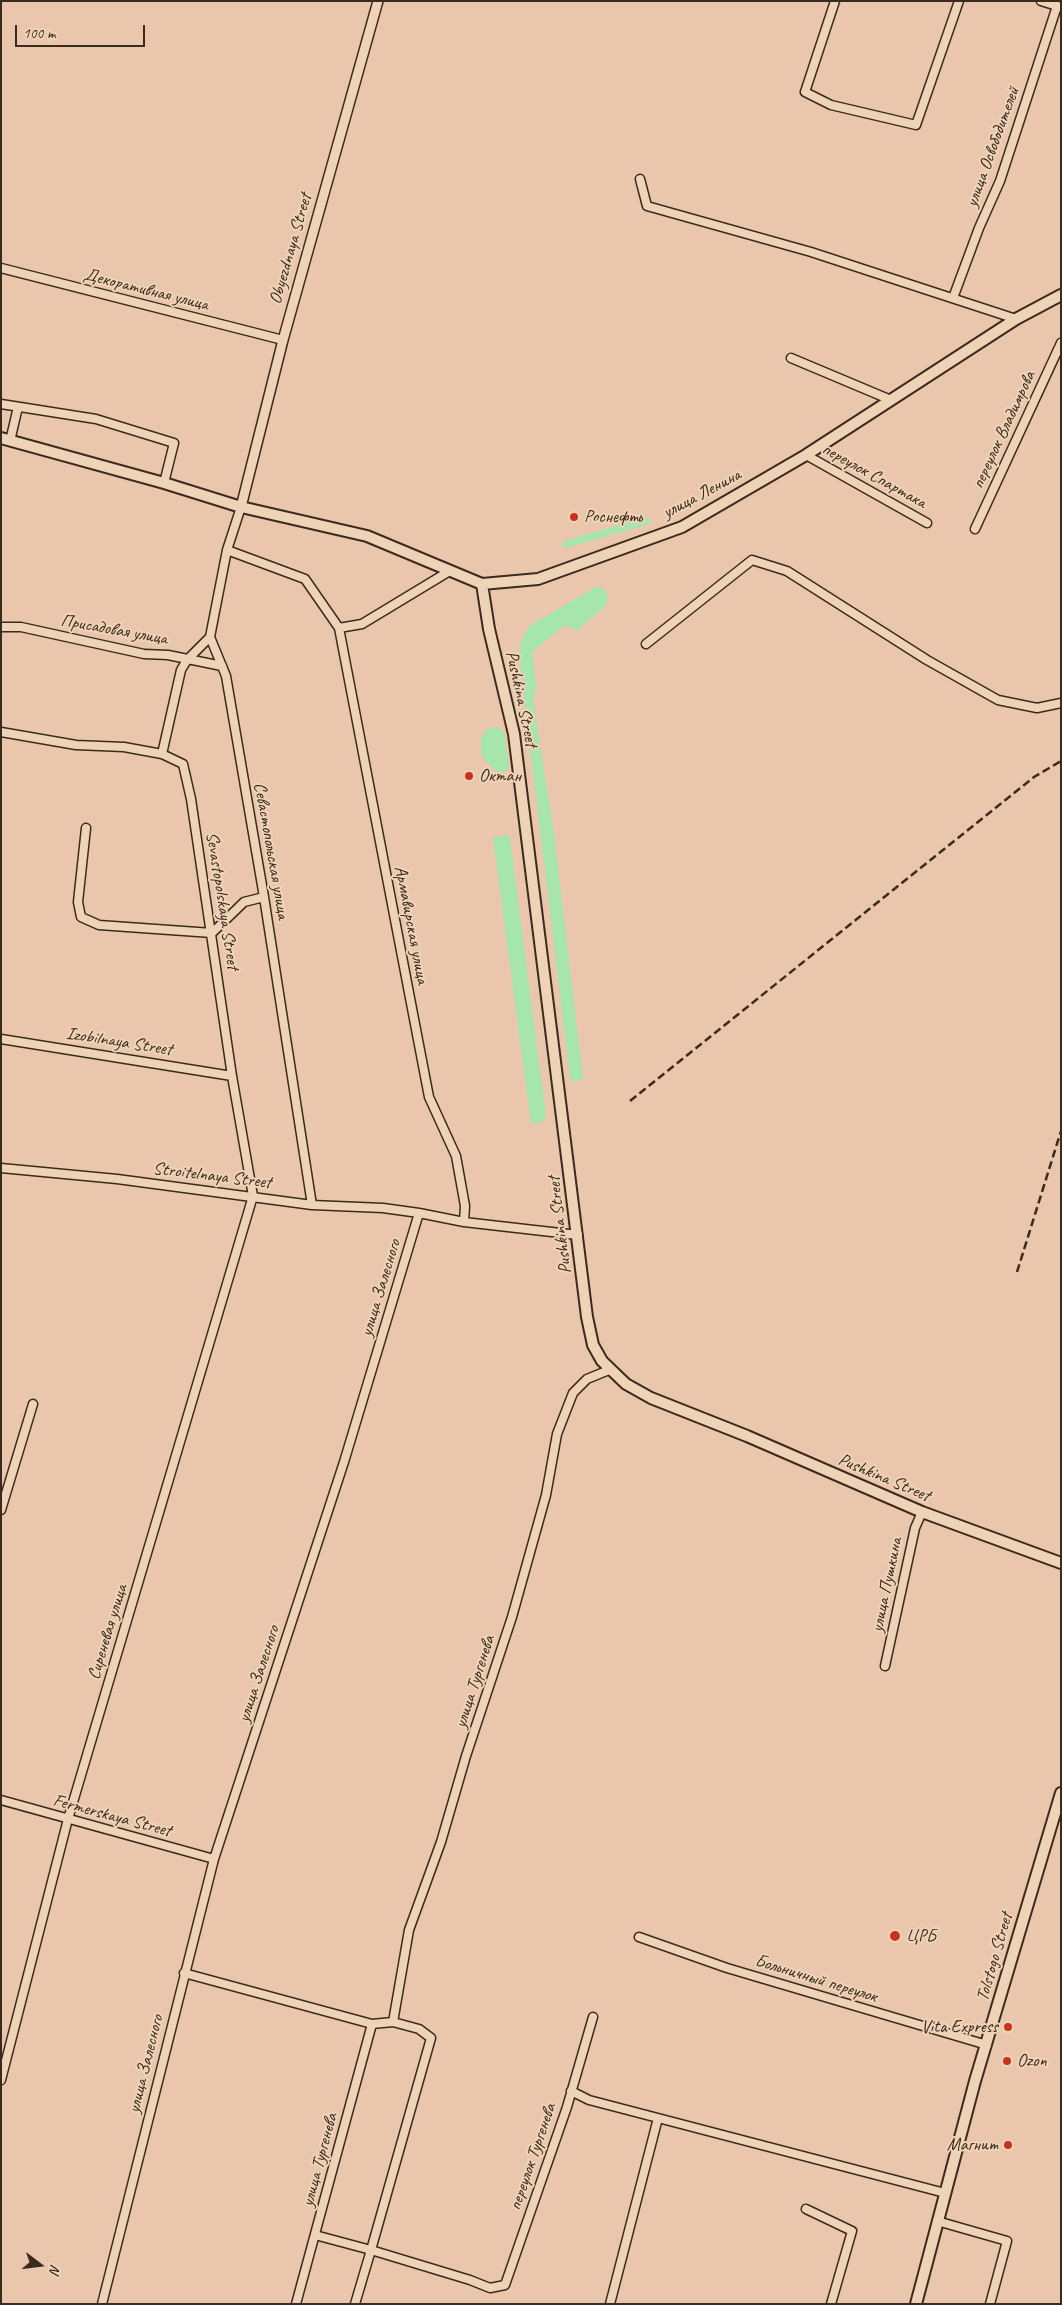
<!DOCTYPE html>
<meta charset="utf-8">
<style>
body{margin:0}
#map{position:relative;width:1062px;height:2305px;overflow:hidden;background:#eac6ac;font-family:Caveat,sans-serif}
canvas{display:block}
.frame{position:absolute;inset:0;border:2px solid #3b2a1e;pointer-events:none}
.north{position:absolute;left:15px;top:2240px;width:50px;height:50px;-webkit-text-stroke:4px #efd3b6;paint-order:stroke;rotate:105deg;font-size:14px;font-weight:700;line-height:20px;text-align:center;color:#3b2a1e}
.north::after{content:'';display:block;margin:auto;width:18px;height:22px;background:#3b2a1e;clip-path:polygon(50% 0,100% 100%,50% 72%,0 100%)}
.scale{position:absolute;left:15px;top:25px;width:130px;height:22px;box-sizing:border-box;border:2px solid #3b2a1e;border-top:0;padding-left:6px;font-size:15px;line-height:18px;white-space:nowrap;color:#3b2a1e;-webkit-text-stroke:4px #efd3b6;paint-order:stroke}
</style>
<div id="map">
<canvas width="1062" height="2305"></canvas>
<div class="frame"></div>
<div class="north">N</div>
<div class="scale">100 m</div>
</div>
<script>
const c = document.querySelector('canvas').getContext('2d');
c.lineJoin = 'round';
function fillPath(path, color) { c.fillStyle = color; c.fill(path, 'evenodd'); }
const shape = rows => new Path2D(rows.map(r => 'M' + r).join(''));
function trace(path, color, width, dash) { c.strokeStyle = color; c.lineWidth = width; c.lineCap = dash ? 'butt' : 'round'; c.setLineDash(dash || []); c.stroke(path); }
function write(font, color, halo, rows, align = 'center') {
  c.font = font + ' Caveat,sans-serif'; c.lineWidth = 4; c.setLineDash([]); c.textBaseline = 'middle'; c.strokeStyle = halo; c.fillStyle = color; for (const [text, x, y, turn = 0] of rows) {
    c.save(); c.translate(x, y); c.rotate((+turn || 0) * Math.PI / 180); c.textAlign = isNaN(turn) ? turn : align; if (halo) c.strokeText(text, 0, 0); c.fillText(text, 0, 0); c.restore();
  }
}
const green = shape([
 [646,517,650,521,649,524,566,548,562,546,564,541],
 [598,586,604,589,609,598,605,606,578,630,564,626,532,652,536,686,533,700,554,834,583,1079,573,1082,570,1077,520,664,520,644,529,626],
 [492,727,500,728,504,732,509,766,506,771,502,772,496,771,484,760,481,752,481,739,486,730],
 [506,835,510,838,546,1117,540,1123,531,1124,493,838]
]);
const minor = shape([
 [835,1,805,92,831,105,916,125,959,1],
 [1041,1,1057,6],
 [640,179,647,206,811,252,1016,319],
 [1,268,283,340],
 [953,298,979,228,1000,181,1057,6,1061,7],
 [791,358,891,400],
 [1,404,96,419,174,443,164,483],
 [10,441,18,407],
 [806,455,927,523],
 [241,507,227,550,210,637,226,676,264,897,312,1205],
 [975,529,1061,343],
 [227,550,305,579,339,628],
 [448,572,362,624,339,628,429,1097,456,1156,465,1206,464,1222],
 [1,627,21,627,144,654,168,655,222,666],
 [646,644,752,560,787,571,927,660,998,700,1037,708,1061,703],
 [1,732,76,745,124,747,162,754],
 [86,828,78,902,81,917,99,925,212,933,244,902,264,897],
 [1,1039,232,1076],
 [1,1168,117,1179,312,1205,383,1208,419,1213],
 [1,1510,33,1404],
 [885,1666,915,1528,922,1512],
 [1,1800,214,1859],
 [639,1937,727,1968,987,2045],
 [184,1973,372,2024,393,2022,419,2029,431,2038,371,2250,470,2280,490,2288,505,2285,567,2107,593,2017],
 [393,2022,409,1930,441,1842,466,1756,512,1617,546,1495,557,1434,573,1393,587,1379,609,1370],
 [1,2080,68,1819,253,1196,232,1076,191,799,183,764,162,754,181,670,187,660,210,637],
 [571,2091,589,2100,945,2193],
 [806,2209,852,2231,831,2304],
 [937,2221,1007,2241,990,2304],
 [315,2235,371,2250,355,2304],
 [102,2304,214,1859,344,1462,419,1213,464,1222,578,1235],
 [296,2304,372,2024],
 [610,2304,658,2118]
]);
const tertiary = shape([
 [241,507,283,340,378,1]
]);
const secondary = shape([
 [1,438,164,483,241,507,367,536,482,584,538,579,682,527,806,455,1016,319,1061,295],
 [482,584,489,629,514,734,587,1317,593,1345,602,1361,626,1384,651,1398,747,1436,922,1512,1061,1563],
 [916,2304,975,2081,1061,1793]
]);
const rail = shape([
 [630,1101,1034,777,1061,761],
 [1017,1272,1061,1131]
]);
const markers = [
 [574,517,5,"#c8321e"],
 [469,776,5,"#c8321e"],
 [895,1936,6,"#c8321e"],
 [1008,2027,5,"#c8321e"],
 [1007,2061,5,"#c8321e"],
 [1008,2145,5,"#c8321e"]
];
const streetNames = [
 ["улица Освободителей",993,147,-70],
 ["Obyezdnaya Street",291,249,-74],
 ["Декоративная улица",146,290,14],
 ["переулок Владимрова",1004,430,-65],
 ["переулок Спартака",874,476,29],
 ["улица Ленина",702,494,-28],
 ["Присадовая улица",114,630,10],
 ["Pushkina Street",521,699,78],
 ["Севастопольская улица",271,851,80],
 ["Sevastopolskaya Street",222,901,81],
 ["Армавирская улица",411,925,79],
 ["Izobilnaya Street",119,1042,9],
 ["Stroitelnaya Street",212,1176,7],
 ["Pushkina Street",560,1225,-97],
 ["улица Залесного",381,1288,-73],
 ["Pushkina Street",884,1478,23],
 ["улица Пушкина",887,1585,-78],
 ["Сиреневая улица",108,1632,-73],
 ["улица Залесного",259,1674,-72],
 ["улица Тургенева",475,1682,-72],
 ["Fermerskaya Street",112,1816,15],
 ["Tolstogo Street",995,1957,-74],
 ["Больничный переулок",816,1979,17],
 ["улица Залесного",146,2064,-76],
 ["переулок Тургенева",533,2157,-71],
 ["улица Тургенева",320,2160,-75]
];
const poiNames = [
 ["Роснефть",584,517],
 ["Октан",479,776],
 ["ЦРБ",906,1936],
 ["Vita Express",998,2027,"right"],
 ["Ozon",1017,2061],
 ["Магнит",998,2145,"right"]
];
fillPath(green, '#a6e5ac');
trace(minor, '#3b2a1e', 11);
trace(tertiary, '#3b2a1e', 12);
trace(secondary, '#3b2a1e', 14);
trace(minor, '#efd3b6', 8);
trace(tertiary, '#efd3b6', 9);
trace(secondary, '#efd3b6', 10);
trace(rail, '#3b2a1e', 2.5, [8, 4]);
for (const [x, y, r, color] of markers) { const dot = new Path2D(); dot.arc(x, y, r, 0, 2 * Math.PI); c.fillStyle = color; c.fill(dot); trace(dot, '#efd3b6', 2); }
write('18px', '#3b2a1e', '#efd3b6', streetNames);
write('18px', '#3b2a1e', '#efd3b6', poiNames, 'left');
</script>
